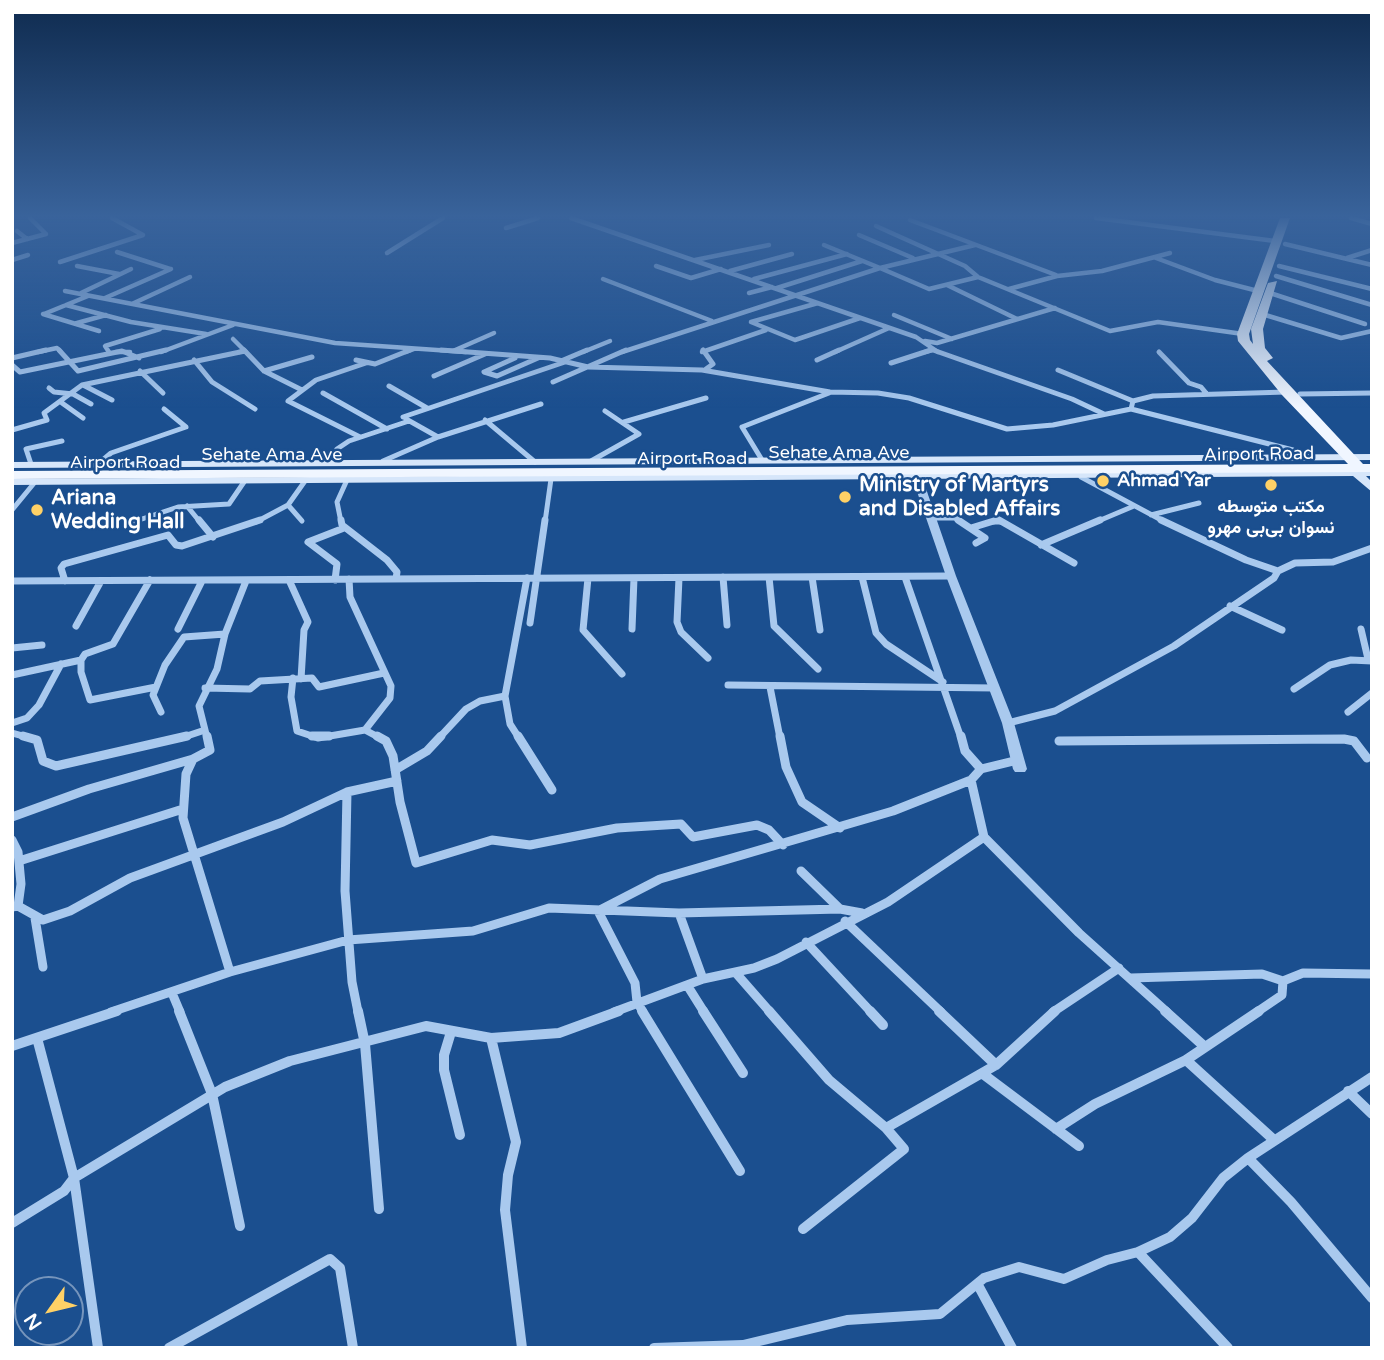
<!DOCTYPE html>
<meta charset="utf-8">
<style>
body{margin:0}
#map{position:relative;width:1384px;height:1360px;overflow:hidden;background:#1b4f8f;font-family:"Varela Round",sans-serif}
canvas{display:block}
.frame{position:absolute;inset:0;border:14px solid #fff;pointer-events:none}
.north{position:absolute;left:14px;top:1276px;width:70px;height:70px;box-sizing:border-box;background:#1b4f8f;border:2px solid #7695bc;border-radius:50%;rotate:236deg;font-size:19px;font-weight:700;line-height:28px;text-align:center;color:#fff}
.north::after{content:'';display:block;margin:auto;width:24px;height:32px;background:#ffd166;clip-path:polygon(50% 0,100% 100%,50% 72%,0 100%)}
</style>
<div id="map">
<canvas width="1384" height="1360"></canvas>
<div class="frame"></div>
<div class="north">N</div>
</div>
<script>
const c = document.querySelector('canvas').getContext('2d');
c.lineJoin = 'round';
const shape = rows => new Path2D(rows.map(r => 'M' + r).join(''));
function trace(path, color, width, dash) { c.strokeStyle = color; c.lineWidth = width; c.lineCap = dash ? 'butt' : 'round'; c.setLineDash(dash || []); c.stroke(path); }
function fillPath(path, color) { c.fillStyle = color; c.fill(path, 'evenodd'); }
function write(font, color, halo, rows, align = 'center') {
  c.font = font + ' "Varela Round",Vazirmatn,sans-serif'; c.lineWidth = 5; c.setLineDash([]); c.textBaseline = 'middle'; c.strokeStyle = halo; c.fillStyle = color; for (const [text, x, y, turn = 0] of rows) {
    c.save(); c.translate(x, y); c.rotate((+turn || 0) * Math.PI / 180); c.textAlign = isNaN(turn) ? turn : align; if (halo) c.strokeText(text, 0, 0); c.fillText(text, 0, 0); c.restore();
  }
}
const minorFar4 = shape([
 [571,218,916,337,938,352],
 [1096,218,1275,241],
 [1351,218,1372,224],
 [910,220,1056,275],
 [876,226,965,266,978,277,1110,331,1158,322,1243,334],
 [506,228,538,218],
 [17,231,27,239],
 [859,235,913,258],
 [12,243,46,234,30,218],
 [1285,244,1372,265],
 [824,245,880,268,975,245],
 [117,252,170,269],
 [387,253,443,218],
 [1156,258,1215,280,1258,291],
 [1347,258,1372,250],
 [12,260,28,255],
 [695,260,769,245],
 [60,262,143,235,112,218],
 [77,266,119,274],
 [656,266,691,278,721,269],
 [1279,266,1372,289],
 [730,271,792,254],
 [1276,276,1372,305],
 [603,279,712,321],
 [754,279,847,254],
 [947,285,1017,319],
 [777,288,862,261],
 [1009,289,1057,276,1102,271,1170,253],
 [65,291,335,343,466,352],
 [81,293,131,269],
 [749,293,772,287],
 [1270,293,1365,324],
 [105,298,171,269],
 [134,303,190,277],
 [66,305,131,322,206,334],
 [43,314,99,331],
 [44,314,88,296],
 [1262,314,1341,338,1372,331],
 [894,315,952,339],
 [751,322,795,340,860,318],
 [751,322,818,303],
 [77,323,106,315],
 [233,339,246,352],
 [925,341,937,343,1055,308],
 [453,351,494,333],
 [38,352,57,348,61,352],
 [109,352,105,346,160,329],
 [116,352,130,352],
 [161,352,233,325],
 [239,352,245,351],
 [406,352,414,349],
 [583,352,610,341],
 [622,352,880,268,929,289,978,277],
 [702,352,766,330],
 [835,352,889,328],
 [925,352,932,350]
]);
const minorFar3 = shape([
 [59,350,78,371,166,350],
 [244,350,264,371,302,390],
 [441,350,550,358,588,367,702,370,830,392,878,393,909,398,1007,429,1053,425,1131,409,1293,450,1305,458],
 [703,350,713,364,706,369],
 [933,350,1072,399,1104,414],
 [1159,352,1189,383,1201,387,1206,393],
 [12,358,46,350],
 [515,358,484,372,497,376,538,358],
 [194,360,212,382,255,409],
 [356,360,375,364,410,350],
 [817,360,839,350],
 [561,361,587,350],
 [891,363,931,350],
 [12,365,20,372,122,351,139,358],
 [1058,370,1133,401],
 [140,371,163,393],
 [264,371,312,357],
 [434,376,485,354],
 [553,382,626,350],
 [83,385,112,400],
 [389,386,427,408],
 [49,388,54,392,73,394,91,404],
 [323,393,387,429],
 [1300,394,1372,393],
 [62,403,83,418],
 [1131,409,1133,401,1153,396,1286,392],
 [403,417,565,362],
 [406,419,438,437],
 [485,420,535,462],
 [624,422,706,398],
 [12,430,47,420,44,413,82,385,245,351],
 [360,437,288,401,316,380,366,363],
 [337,449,349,441,409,421],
 [762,460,742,427,829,393],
 [383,461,438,437,541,404],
 [591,461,639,434,605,411],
 [31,464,26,449,62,441],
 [98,464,111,453,186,427,164,409],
 [1081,477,1165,522],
 [288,505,302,521],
 [187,506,200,522],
 [12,510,35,482],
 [1151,515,1199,503],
 [932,518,955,518,961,522],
 [133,522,178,507,229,504,244,482],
 [256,522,288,505,305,481],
 [341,522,337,502,347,480],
 [545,522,551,479],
 [991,522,1002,522],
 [1096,522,1134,506]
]);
const minorFar2 = shape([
 [199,520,213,537],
 [341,520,342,525,387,560,397,572,396,579],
 [958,520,985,538,976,543],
 [999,520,1074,563],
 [127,524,138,520],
 [971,528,997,520],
 [1041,545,1100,520],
 [1278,571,1295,563,1333,562,1372,548],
 [723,577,727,625],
 [769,577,774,626,818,669],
 [812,577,820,630],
 [862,577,876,633,886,644,943,682],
 [905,577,961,738],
 [588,578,583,630,622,674],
 [679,578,677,622,681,632,708,658],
 [349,579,350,597,391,686,390,698,365,730],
 [150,580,113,644,85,654,81,660,81,672,90,700,156,687],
 [289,580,308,622,304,630,301,679],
 [335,580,337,564,308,542,344,528],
 [12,581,951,576],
 [65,581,61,568,64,564,168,535,176,545,182,546,260,520],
 [1230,606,1282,630],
 [530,623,545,520],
 [76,626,101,581],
 [178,629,202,581],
 [632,629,634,578],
 [1361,629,1368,659],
 [12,648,42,645],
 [12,675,81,660],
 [293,678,291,697,297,731,318,738],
 [728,685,995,688],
 [770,687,780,738],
 [205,688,250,689,260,681,312,678,319,687,384,673],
 [1294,689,1330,665,1351,660,1372,661],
 [161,712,153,695,165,665,184,637,225,634],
 [1348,712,1372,693],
 [12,723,27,718,39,705,61,664],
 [1008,723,1055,711,1174,646,1274,578,1278,571,1246,560,1161,520],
 [12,733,30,738],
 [181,738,205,730],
 [207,738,199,706,217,669,225,634,246,581],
 [318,738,365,730,380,738],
 [439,738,466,709,480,701,505,696],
 [519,738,510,724,505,696,527,578]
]);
const minorFar1 = shape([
 [23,736,37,740,43,761,56,766,187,736],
 [312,736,329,736],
 [377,736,386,741,393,756,400,802,416,863,492,840,530,845,617,828,681,824,693,837,757,825,769,830,783,845],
 [518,736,552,790],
 [780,736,786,767,802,802,840,828],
 [961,736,965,751,981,769],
 [1059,741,1344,739,1354,741,1367,758],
 [193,759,186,774,183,818,230,972],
 [1018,760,981,769,971,780,984,837,1079,933,1167,1012],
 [395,770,427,751,441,736],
 [347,792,345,891,352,982,358,1012],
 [12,817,89,789,193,759,210,750,207,736],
 [12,840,18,852,21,884,18,906],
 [19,861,183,809],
 [801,871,840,909],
 [12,907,18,906,43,920,70,911,130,878,283,822,347,792,397,781],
 [679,913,703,979],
 [35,918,43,967],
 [845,921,941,1012],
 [806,942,871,1012],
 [735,972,770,1012],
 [1131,978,1262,974,1283,981,1282,995,1257,1012],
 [1283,981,1303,973,1372,974],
 [687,985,704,1012],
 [172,993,180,1012],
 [111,1012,230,972,348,940,473,931,549,908,679,913,840,909,862,913],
 [614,1012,703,979,754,968,777,959,888,902,984,837],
 [643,1012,637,1002,635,983,598,911,660,879,893,811,971,780],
 [1053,1012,1119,968]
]);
const minor = shape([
 [179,1011,212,1094,240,1226],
 [358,1011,365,1044,379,1209],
 [642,1011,740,1171],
 [703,1011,743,1073],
 [769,1011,829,1080,886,1128,904,1149,803,1229],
 [870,1011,883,1025],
 [939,1011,996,1065],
 [1165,1011,1205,1047],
 [1259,1011,1186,1060,1274,1140],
 [451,1032,444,1055,444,1070,460,1135],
 [37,1038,74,1178,98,1348],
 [491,1038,516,1142,508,1175,505,1210,522,1348],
 [12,1046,117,1011],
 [983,1074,1079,1146],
 [1348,1091,1372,1114],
 [886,1128,996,1065,1055,1011],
 [1056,1129,1095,1104,1186,1060],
 [1248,1158,1291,1202,1372,1298],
 [12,1223,64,1191,74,1178,225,1087,290,1061,426,1026,491,1038,559,1033,619,1011],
 [1138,1252,1228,1348],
 [978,1285,1012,1348],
 [169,1348,330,1259,340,1268,353,1348],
 [654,1348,743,1345,847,1320,940,1314,984,1278,1019,1267,1064,1279,1107,1260,1138,1252,1170,1237,1192,1218,1223,1178,1248,1158,1372,1077]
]);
const tertiary = shape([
 [917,474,922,477,956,576,1014,723,1027,769,1025,772,1015,772,1013,769,1002,723,946,576,912,477,917,474]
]);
const secondary = shape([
 [1372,454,1372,460,12,468,12,462,1372,454],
 [1356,470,1372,470,1372,476,1366,476,1372,482,1372,492,1353,476,12,485,12,479,1356,470]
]);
const primary = shape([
 [1280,218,1290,218,1249,334,1250,340,1253,344,1251,329,1268,283,1277,281,1263,329,1265,348,1273,358,1267,361,1363,464,1372,464,1372,472,12,479,12,471,1348,464,1282,395,1238,341,1237,334,1280,218]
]);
const markers = [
 [1103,481,7,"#ffd166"],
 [1271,485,7,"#ffd166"],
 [845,497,7,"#ffd166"],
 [37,510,7,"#ffd166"]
];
const farStreetnames = [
 ["Sehate Ama Ave",839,453],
 ["Sehate Ama Ave",272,455],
 ["Airport Road",1259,455,-1],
 ["Airport Road",692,459],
 ["Airport Road",125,463]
];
const farPoinames = [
 ["Ahmad Yar",1117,481],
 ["مکتب متوسطه",1271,507,"center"],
 ["نسوان بی‌بی مهرو",1271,528,"center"]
];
const poiNames = [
 ["Ministry of Martyrs",859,485],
 ["and Disabled Affairs",859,509],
 ["Ariana",51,498],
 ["Wedding Hall",51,522]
];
trace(minorFar4, '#a9c9ee', 4.5);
trace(minorFar3, '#a9c9ee', 5);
trace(minorFar2, '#a9c9ee', 7);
trace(minorFar1, '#a9c9ee', 9);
trace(minor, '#a9c9ee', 10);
fillPath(tertiary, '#a9c9ee');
fillPath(secondary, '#d6e6fa');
fillPath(primary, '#f0f6ff');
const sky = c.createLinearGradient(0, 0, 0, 408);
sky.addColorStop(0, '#0f2b4f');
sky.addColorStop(0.53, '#39639b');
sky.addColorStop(1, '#39639b00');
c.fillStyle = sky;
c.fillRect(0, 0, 1384, 408);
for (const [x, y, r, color] of markers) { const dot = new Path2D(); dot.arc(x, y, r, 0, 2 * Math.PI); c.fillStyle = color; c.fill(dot); trace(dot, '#1b4f8f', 2.5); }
write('18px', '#fff', '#1b4f8f', farStreetnames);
write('bold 18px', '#fff', '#1b4f8f', farPoinames, 'left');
write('bold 21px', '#fff', '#1b4f8f', poiNames, 'left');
</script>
